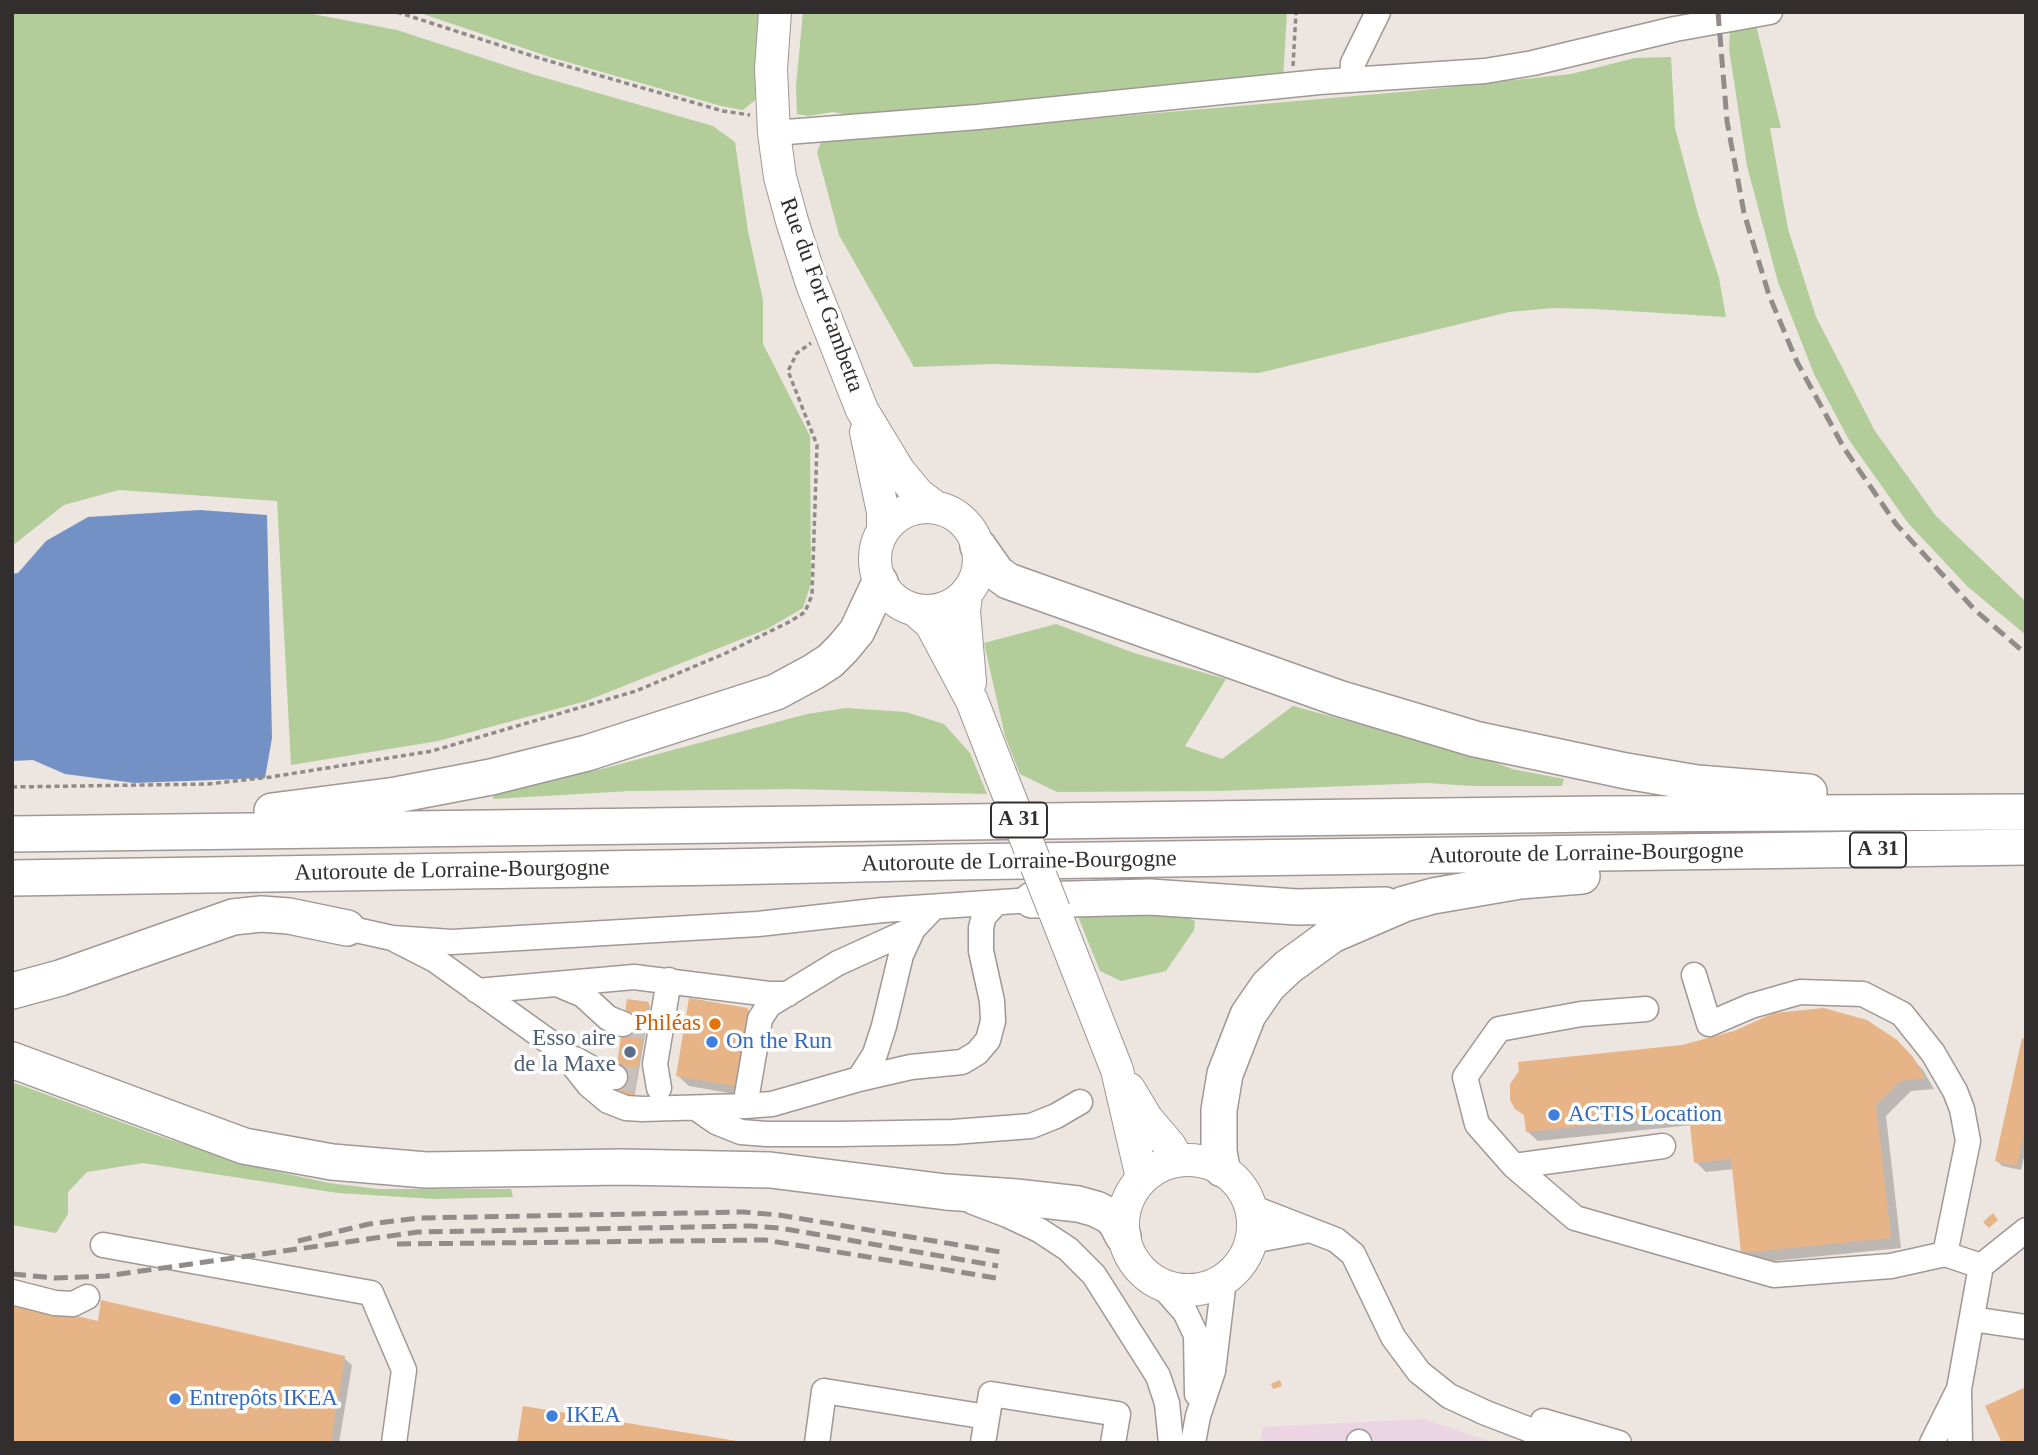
<!DOCTYPE html>
<meta charset="utf-8">
<style>
body{margin:0}
#map{position:relative;width:2038px;height:1455px;overflow:hidden;background:#ece5e0;font-family:Georgia,serif}
canvas{display:block}
.frame{position:absolute;inset:0;border:14px solid #312e2d;pointer-events:none}
</style>
<div id="map">
<canvas width="2038" height="1455"></canvas>
<div class="frame"></div>
</div>
<script>
const c = document.querySelector('canvas').getContext('2d');
c.lineJoin = 'round';
function fillPath(path, color) { c.fillStyle = color; c.fill(path, 'evenodd'); }
const shape = rows => new Path2D(rows.map(r => 'M' + r).join(''));
function trace(path, color, width, dash) { c.strokeStyle = color; c.lineWidth = width; c.lineCap = dash ? 'butt' : 'round'; c.setLineDash(dash || []); c.stroke(path); }
function write(font, color, halo, rows, align = 'center') {
  c.font = font + ' Georgia,serif'; c.lineWidth = 7; c.setLineDash([]); c.textBaseline = 'middle'; c.strokeStyle = halo; c.fillStyle = color; for (const [text, x, y, turn = 0] of rows) {
    c.save(); c.translate(x, y); c.rotate((+turn || 0) * Math.PI / 180); c.textAlign = isNaN(turn) ? turn : align; if (halo) c.strokeText(text, 0, 0); c.fillText(text, 0, 0); c.restore();
  }
}
const commercial = shape([
 [1423,1419,1494,1443,1260,1443,1263,1427]
]);
const green = shape([
 [12,12,302,12,397,30,535,75,713,126,735,142,748,231,763,300,763,344,810,436,811,583,803,608,767,629,586,701,438,741,291,765,277,501,119,490,64,505,12,546],
 [417,12,759,12,755,100,743,110,721,106,553,58],
 [803,12,1287,12,1283,79,864,118,833,112,808,116,797,114,796,86],
 [1756,25,1781,128,1770,128,1788,229,1816,317,1875,431,1936,516,2026,602,2026,635,1968,587,1908,523,1849,440,1814,374,1778,282,1747,166,1729,49,1730,27],
 [1671,57,1675,128,1698,214,1719,278,1726,317,1595,309,1553,308,1509,312,1259,373,993,364,914,367,839,235,817,152,821,142,1413,91,1571,74,1635,58],
 [1056,624,1134,653,1226,679,1185,746,1222,759,1293,706,1481,757,1512,769,1564,779,1562,786,1473,786,1426,783,1219,791,1057,792,1020,774,1005,736,984,643],
 [846,708,906,712,944,724,970,753,987,794,796,789,630,791,493,799,495,788,602,769,807,714],
 [1166,908,1195,921,1194,930,1166,971,1121,981,1100,971,1075,909],
 [12,1082,165,1138,265,1169,329,1183,378,1189,511,1189,513,1197,434,1199,338,1193,143,1163,87,1172,68,1192,68,1214,56,1233,12,1225]
]);
const water = shape([
 [200,510,267,515,272,738,265,778,134,783,65,774,33,760,12,761,12,574,18,573,46,541,88,517]
]);
const shadow = shape([
 [648,1004,650,1006,634,1099,616,1096],
 [748,1010,758,1020,746,1096,689,1086,678,1076],
 [2026,1041,2026,1148,2021,1170,2002,1166,1997,1161],
 [1907,1053,1923,1070,1934,1089,1911,1091,1886,1116,1901,1248,1753,1263,1742,1253,1734,1169,1706,1172,1696,1162,1692,1125,1538,1141,1527,1131],
 [100,1323,344,1358,352,1365,339,1443,12,1443]
]);
const building = shape([
 [689,998,748,1008,735,1086,676,1076],
 [627,999,649,1002,633,1098,612,1095],
 [1824,1008,1867,1020,1897,1040,1913,1057,1925,1078,1900,1081,1876,1105,1891,1238,1741,1253,1731,1159,1694,1163,1689,1115,1526,1132,1524,1115,1515,1109,1510,1100,1510,1084,1519,1071,1518,1062,1682,1045,1734,1031,1774,1013],
 [2022,1038,2026,1039,2026,1123,2017,1166,1995,1161],
 [1993,1213,1998,1220,1989,1228,1983,1222],
 [101,1300,345,1356,331,1443,12,1443,12,1301,98,1321],
 [1280,1380,1282,1386,1273,1389,1271,1384],
 [2026,1387,2026,1443,2002,1443,1985,1406],
 [523,1406,737,1441,737,1443,517,1443]
]);
const minorTunnel = shape([
 [623,1024,645,1027],
 [615,1077,636,1080]
]);
const path = shape([
 [397,12,542,59,723,111,750,115],
 [1293,66,1296,12],
 [12,787,208,784,271,777,432,751,636,691,726,653,791,621,805,612,812,595,817,445,788,371,797,353,811,343]
]);
const minor = shape([
 [1352,80,1353,63,1378,12],
 [774,133,978,117,1319,82,1485,71,1533,63,1675,29,1770,12],
 [347,928,392,938,452,942,758,924,883,910,1032,900],
 [392,938,435,960,562,1051,589,1085,608,1101,626,1108,642,1109,745,1106,772,1104,859,1079,875,1054,884,1026,901,955,913,929,933,908],
 [1694,975,1709,1024,1751,1006,1800,992,1863,994,1902,1014,1933,1053,1955,1091,1962,1109,1968,1141,1945,1254],
 [557,984,583,995,608,1018,623,1024],
 [477,991,634,977,769,994,788,994],
 [1646,1009,1581,1014,1499,1029,1465,1077,1477,1124,1514,1166,1575,1218,1774,1275,1891,1266,1945,1254,1981,1266],
 [575,1059,602,1074,615,1077],
 [859,1079,911,1067,962,1062,977,1053,988,1040,993,1021,992,1001,981,951,981,928,984,916,996,903],
 [659,1088,655,1064,669,980],
 [745,1106,760,1019,769,1005,838,963,913,929],
 [696,1108,716,1122,741,1132,766,1134,839,1134,953,1132,1031,1126,1056,1116,1080,1102],
 [1514,1166,1663,1146],
 [973,1202,1007,1215,1039,1230,1068,1249,1094,1275,1158,1376,1167,1403,1171,1443],
 [1251,1207,1336,1240,1353,1254,1393,1337,1419,1372,1449,1396,1486,1413,1564,1443],
 [1252,1241,1310,1230],
 [103,1245,371,1293,404,1370,394,1443],
 [1163,1287,1185,1312,1196,1335,1197,1394],
 [12,1292,55,1303,73,1304,87,1297],
 [1972,1319,2026,1327],
 [1543,1421,1619,1443],
 [817,1443,824,1391,987,1417],
 [983,1443,991,1394,1118,1414,1113,1443],
 [1193,1443,1198,1416,1213,1371,1224,1280],
 [1359,1443,1359,1442],
 [1932,1443,1957,1393],
 [1960,1443,1959,1389,1981,1266,2026,1230]
]);
const major = shape([
 [775,12,771,69,774,133,780,177,792,221,812,284,862,410,899,471,918,494,934,506],
 [866,432,883,512,883,530],
 '875 559a52 52 0 1 1 104 0a52 52 0 1 1-104 0Z',
 [966,595,964,611,970,682],
 [915,610,931,624,972,701,1000,773],
 [1054,910,1117,1070,1142,1178],
 [1129,1089,1147,1119,1170,1146,1178,1160],
 '1123 1225a65 65 0 1 1 130 0a65 65 0 1 1-130 0Z'
]);
const highway = shape([
 [978,546,997,573,1008,581,1338,698,1475,739,1626,771,1697,783,1809,792],
 [272,811,396,795,491,777,587,753,776,692,813,672,830,661,843,648,857,631,880,582],
 [12,834,1600,814,2026,812],
 [12,878,723,867,954,862,2026,847],
 [1032,900,1150,897,1297,907,1385,905],
 [12,991,60,978,233,917,261,914,289,916,347,928],
 [12,1060,244,1146,332,1162,426,1170,622,1167,770,1170,946,1192,1016,1197,1078,1204,1096,1209,1108,1215,1115,1221,1123,1236],
 [1222,1169,1219,1151,1219,1110,1225,1074,1248,1015,1268,986,1288,967,1332,935,1404,904,1433,896,1520,881,1582,876]
]);
const rail = shape([
 [1718,12,1727,121,1744,213,1769,295,1797,362,1844,448,1896,524,1975,610,2026,654],
 [298,1241,369,1224,419,1218,743,1212,779,1215,1000,1252],
 [397,1244,765,1240,996,1278],
 [12,1274,55,1278,106,1276,418,1232,750,1226,780,1228,998,1266]
]);
const majorBridge = shape([
 [1000,773,1054,910]
]);
const markers = [
 [715,1024,7,"#e8710a"],
 [712,1042,7,"#3f7fe0"],
 [630,1052,7,"#5c6f8a"],
 [1554,1115,7,"#3f7fe0"],
 [175,1399,7,"#3f7fe0"],
 [552,1416,7,"#3f7fe0"]
];
const shields = [
 [1019,820,56],
 [1878,850,56]
];
const shieldNames = [
 ["A 31",1019,820],
 ["A 31",1878,850]
];
const streetNames = [
 ["Rue du Fort Gambetta",821,295,70],
 ["Autoroute de Lorraine-Bourgogne",1586,854,-1],
 ["Autoroute de Lorraine-Bourgogne",1019,862,-1],
 ["Autoroute de Lorraine-Bourgogne",452,871,-1]
];
const foodNames = [
 ["Philéas",701,1024]
];
const serviceNames = [
 ["Esso aire",616,1039],
 ["de la Maxe",616,1065]
];
const shopNames = [
 ["On the Run",726,1042],
 ["ACTIS Location",1568,1115],
 ["Entrepôts IKEA",189,1399],
 ["IKEA",566,1416]
];
fillPath(commercial, '#ebd5e3');
fillPath(green, '#b2cd9a');
fillPath(water, '#7491c5');
fillPath(shadow, '#0003');
fillPath(building, '#e6b486');
trace(minorTunnel, '#c7c0bc', 24, [24, 12]);
trace(minor, '#9f9894', 27);
trace(major, '#9f9894', 34);
trace(highway, '#9f9894', 38);
trace(path, '#908b88', 3.5, [5, 3.5]);
trace(minor, '#fff', 24);
trace(major, '#fff', 32);
trace(highway, '#fff', 35);
trace(rail, '#918c89', 5, [14, 7]);
trace(majorBridge, '#9f9894', 34, []);
trace(majorBridge, '#fff', 32);
for (const [x, y, r, color] of markers) { const dot = new Path2D(); dot.arc(x, y, r, 0, 2 * Math.PI); c.fillStyle = color; c.fill(dot); trace(dot, '#fff', 2.5); }
for (const [x, y, w] of shields) { const box = new Path2D(); box.roundRect(x - w / 2, y - 17.5, w, 35, 5); c.fillStyle = '#fff'; c.fill(box); trace(box, '#312e2d', 2); }
write('bold 21px', '#312e2d', null, shieldNames);
write('23px', '#312e2d', '#fff', streetNames);
write('23px', '#c56008', '#fff', foodNames, 'right');
write('23px', '#4e5e75', '#fff', serviceNames, 'right');
write('23px', '#366cbe', '#fff', shopNames, 'left');
</script>
